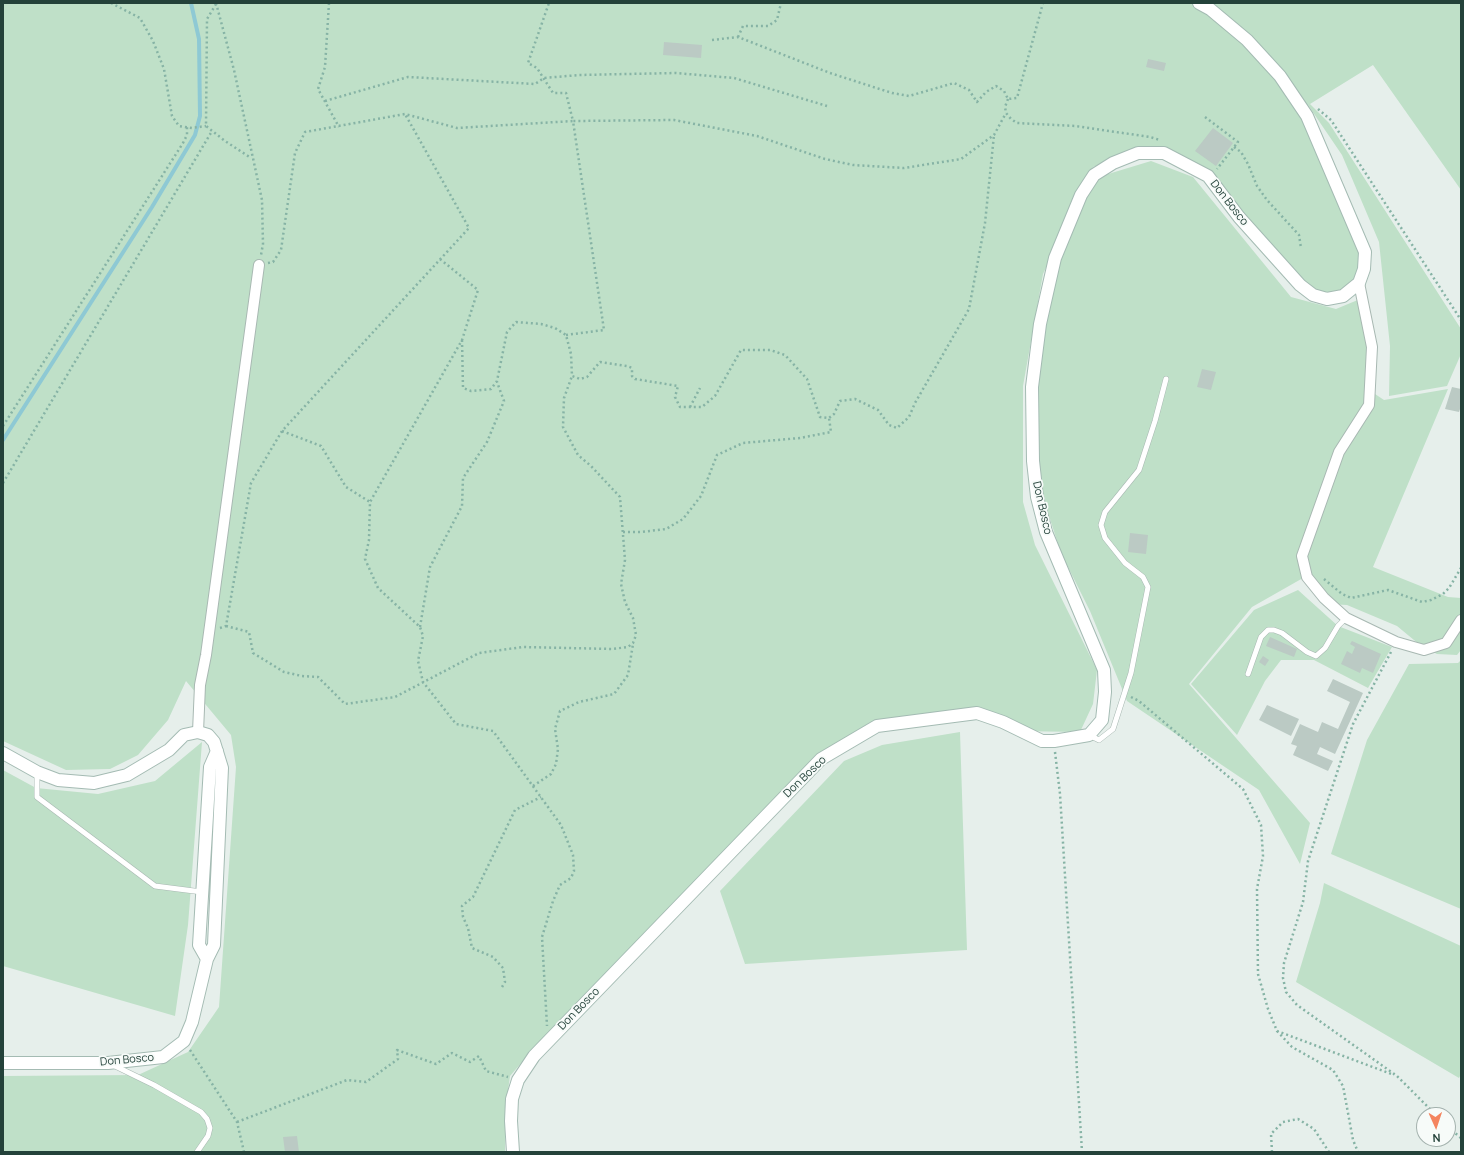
<!DOCTYPE html>
<style>
body{margin:0}
#map{position:relative;width:1464px;height:1155px;overflow:hidden;background:#e6efeb;font-family:Manrope,sans-serif}
canvas{display:block}
.frame{position:absolute;inset:0;border:4px solid #24423a;pointer-events:none}
.north{position:absolute;left:1416px;top:1107px;width:40px;height:40px;box-sizing:border-box;background:#f7fbf9;border:1px solid #a3b1ad;border-radius:50%;rotate:177deg;font-size:11px;font-weight:700;line-height:16px;text-align:center;color:#24423a}
.north::after{content:'';display:block;margin:auto;width:14px;height:18px;background:#f4845f;clip-path:polygon(50% 0,100% 100%,50% 72%,0 100%)}
</style>
<div id="map">
<canvas width="1464" height="1155"></canvas>
<div class="frame"></div>
<div class="north">N</div>
</div>
<script>
const c = document.querySelector('canvas').getContext('2d');
c.lineJoin = 'round';
function fillPath(path, color) { c.fillStyle = color; c.fill(path, 'evenodd'); }
const shape = rows => new Path2D(rows.map(r => 'M' + r).join(''));
function trace(path, color, width, dash) { c.strokeStyle = color; c.lineWidth = width; c.lineCap = dash ? 'butt' : 'round'; c.setLineDash(dash || []); c.stroke(path); }
function write(font, color, halo, rows, align = 'center') {
  c.font = font + ' Manrope,sans-serif'; c.lineWidth = 3.5; c.setLineDash([]); c.textBaseline = 'middle'; c.strokeStyle = halo; c.fillStyle = color; for (const [text, x, y, turn = 0] of rows) {
    c.save(); c.translate(x, y); c.rotate((+turn || 0) * Math.PI / 180); c.textAlign = isNaN(turn) ? turn : align; if (halo) c.strokeText(text, 0, 0); c.fillText(text, 0, 0); c.restore();
  }
}
const green = shape([
 [3,3,1461,3,1461,190,1373,65,1310,104,1329,123,1461,329,1461,354,1447,386,1389,396,1390,346,1379,242,1342,155,1308,105,1300,110,1365,252,1367,277,1343,296,1313,292,1204,168,1151,146,1093,167,1043,274,1023,386,1023,502,1035,545,1097,670,1093,704,1080,732,1016,731,954,713,877,724,820,759,535,1047,510,1076,505,1112,505,1152,3,1152,3,1076,138,1075,188,1052,219,1007,236,767,231,735,186,681,168,720,138,755,110,769,66,770,3,741],
 [1151,161,1193,177,1291,297,1336,309,1365,297,1372,392,1384,400,1448,389,1373,567,1448,597,1461,598,1461,650,1457,655,1437,654,1420,645,1397,626,1347,605,1328,604,1303,578,1252,607,1189,684,1310,823,1300,864,1259,790,1127,701,1090,611,1061,553,1039,485,1035,406,1040,346,1057,269,1095,178],
 [1298,590,1338,626,1392,647,1368,688,1314,660,1281,660,1265,681,1237,735,1191,684,1254,610],
 [1461,660,1461,909,1331,854,1367,740,1409,664,1458,663],
 [960,732,967,950,745,964,720,891,844,761,882,745],
 [202,742,188,925,175,1016,3,966,3,770,36,788,98,794,155,781],
 [1324,883,1461,946,1461,1074,1459,1078,1296,982,1320,903]
]);
const stream = shape([
 [3,440,152,207,195,135,200,116,199,39,191,3]
]);
const building = shape([
 [664,42,702,45,701,58,663,55],
 [1148,59,1166,63,1164,71,1146,67],
 [1213,128,1233,143,1216,166,1195,151],
 [1202,369,1216,372,1211,390,1197,387],
 [1452,387,1461,389,1461,406,1459,412,1445,409],
 [1130,533,1148,535,1146,554,1128,552],
 [1270,637,1297,649,1294,657,1266,646],
 [1352,641,1381,654,1373,673,1362,668,1360,673,1341,664,1347,651,1352,654,1355,647,1350,644],
 [1263,656,1269,660,1265,666,1259,662],
 [1333,679,1363,693,1335,754,1320,747,1317,754,1333,761,1328,771,1293,755,1297,746,1291,744,1300,724,1318,732,1322,722,1338,729,1350,702,1327,691],
 [1267,705,1299,719,1291,736,1259,720],
 [297,1136,299,1152,285,1152,283,1137]
]);
const path = shape([
 [111,3,140,18,153,41,164,69,172,116,179,126,192,128,206,126],
 [216,3,234,70,262,200,263,244,261,255],
 [329,3,325,67,318,89,339,127],
 [216,4,207,19,206,126,225,141,251,158],
 [738,37,743,26,768,26,777,20,781,3],
 [712,40,738,37,830,73,892,93,909,96,954,83,969,90,977,102,986,92,996,86,1004,91,1008,99,1017,98,1043,3],
 [1008,99,1005,107,1006,113,1011,119,1017,123,1075,126,1150,137,1160,140],
 [325,101,408,77,535,84,544,78,579,75,676,73,734,78,827,106],
 [1318,109,1331,120,1461,320],
 [1205,117,1238,142,1217,169],
 [1234,147,1241,152,1248,164,1257,186,1267,200,1299,235,1301,248],
 [440,259,478,290,462,340,370,502,369,540,365,559,378,588,420,627,423,636,418,661,423,682,456,724,493,731,561,825,573,855,574,871,571,878,560,885,553,901,542,937,547,1026],
 [268,263,273,262,281,250,295,153,305,132,405,114,457,128,573,121,566,93,553,93,537,68,528,63,549,3],
 [566,335,604,330,573,121,674,120,757,136,825,159,853,165,904,168,961,159,994,135,1006,113],
 [462,340,463,388,471,391,491,389,497,381,507,332,516,322,541,324,555,328,566,335,571,354,572,376,580,379,587,377,600,362,627,366,632,368,632,376,635,379,678,386,675,397,680,407,702,407,715,396,741,350,770,350,785,355,807,379,820,417,829,418,834,414,840,401,855,399,878,410,889,425,897,428,909,417,915,403,969,309,985,223,994,135],
 [690,407,700,388],
 [3,426,183,143,187,135,187,127],
 [282,431,321,446,346,487,370,502],
 [3,483,212,131],
 [623,532,641,532,666,529,683,519,701,496,717,455,743,443,800,438,831,432,829,418],
 [1324,579,1342,594,1351,598,1388,590,1422,602,1431,600,1443,594,1449,588,1461,568],
 [226,626,249,632,253,653,284,672,302,676,318,677,345,704,395,697,479,653,523,647,612,649,628,647,633,643,636,635,633,618,625,602,621,584,625,560,620,497,591,466,578,455,563,427,564,398,572,376],
 [420,627,430,567,462,506,463,478,487,442,504,401,497,382],
 [220,628,226,626,251,483,282,431,469,228,405,114],
 [1391,652,1353,724,1308,861,1303,902,1284,963,1283,978,1286,992,1297,1005,1397,1076,1436,1115],
 [1131,697,1139,701,1243,789,1261,825,1263,856,1257,889,1258,974,1268,1009,1277,1031,1394,1075],
 [1055,752,1060,794,1082,1152],
 [533,786,551,774,556,764,558,749,555,729,560,711,579,702,614,694,628,675,633,644],
 [502,987,505,982,503,968,493,957,472,948,468,928,463,917,462,906,473,897,515,810,541,797],
 [1277,1031,1292,1047,1333,1070,1343,1086,1353,1140,1358,1152],
 [190,1050,237,1122,244,1152],
 [237,1122,347,1080,366,1082,398,1059,397,1050,436,1064,452,1053,470,1062,479,1056,486,1071,508,1077],
 [1448,1127,1461,1138],
 [1272,1152,1271,1134,1283,1122,1298,1119,1314,1129,1329,1152]
]);
const lane = shape([
 [1248,674,1261,637,1268,630,1274,630,1282,633,1307,652,1316,656,1325,648,1338,626,1346,618],
 [1089,735,1099,740,1113,729,1131,673,1148,587,1143,577,1125,563,1105,538,1101,525,1105,512,1139,470,1155,421,1166,379],
 [37,773,37,797,155,886,202,892],
 [113,1065,154,1085,201,1112,207,1119,210,1128,208,1136,197,1152]
]);
const street = shape([
 [1359,283,1372,347,1369,405,1339,452,1302,556,1307,577,1324,598,1346,618,1396,642,1424,650,1446,643,1461,620],
 [198,732,200,685,206,655,259,265]
]);
const secondary = shape([
 [3,753,37,772,58,780,94,783,127,775,169,750,184,735,198,732,208,735,214,742,222,768,214,945,207,959,192,1022,184,1041,163,1057,108,1063,3,1063],
 [207,959,199,945,210,767,217,751],
 [513,1152,511,1121,512,1099,518,1080,534,1056,821,759,877,726,977,713,1003,722,1042,741,1054,741,1089,735,1102,720,1105,692,1104,670,1046,532,1037,497,1033,461,1032,387,1040,324,1055,258,1081,195,1094,175,1113,163,1138,153,1164,153,1208,176,1239,217,1300,285,1313,295,1327,299,1343,296,1359,283,1364,269,1365,252,1307,116,1280,76,1247,40,1210,9,1199,3]
]);
const streetNames = [
 ["Don Bosco",1229,203,52],
 ["Don Bosco",1042,508,77],
 ["Don Bosco",805,777,-44],
 ["Don Bosco",579,1009,-46],
 ["Don Bosco",127,1060,-5]
];
fillPath(green, '#bfe0c8');
trace(stream, '#8ec9d4', 4);
fillPath(building, '#bbcac4');
trace(lane, '#a8b8b2', 6);
trace(street, '#a8b8b2', 12);
trace(secondary, '#a4bbb3', 14);
trace(path, '#86b3a5', 2.5, [2, 3]);
trace(lane, '#fff', 5);
trace(street, '#fff', 10);
trace(secondary, '#fff', 12);
write('11px', '#24423a', '#f7fbf9', streetNames);
</script>
